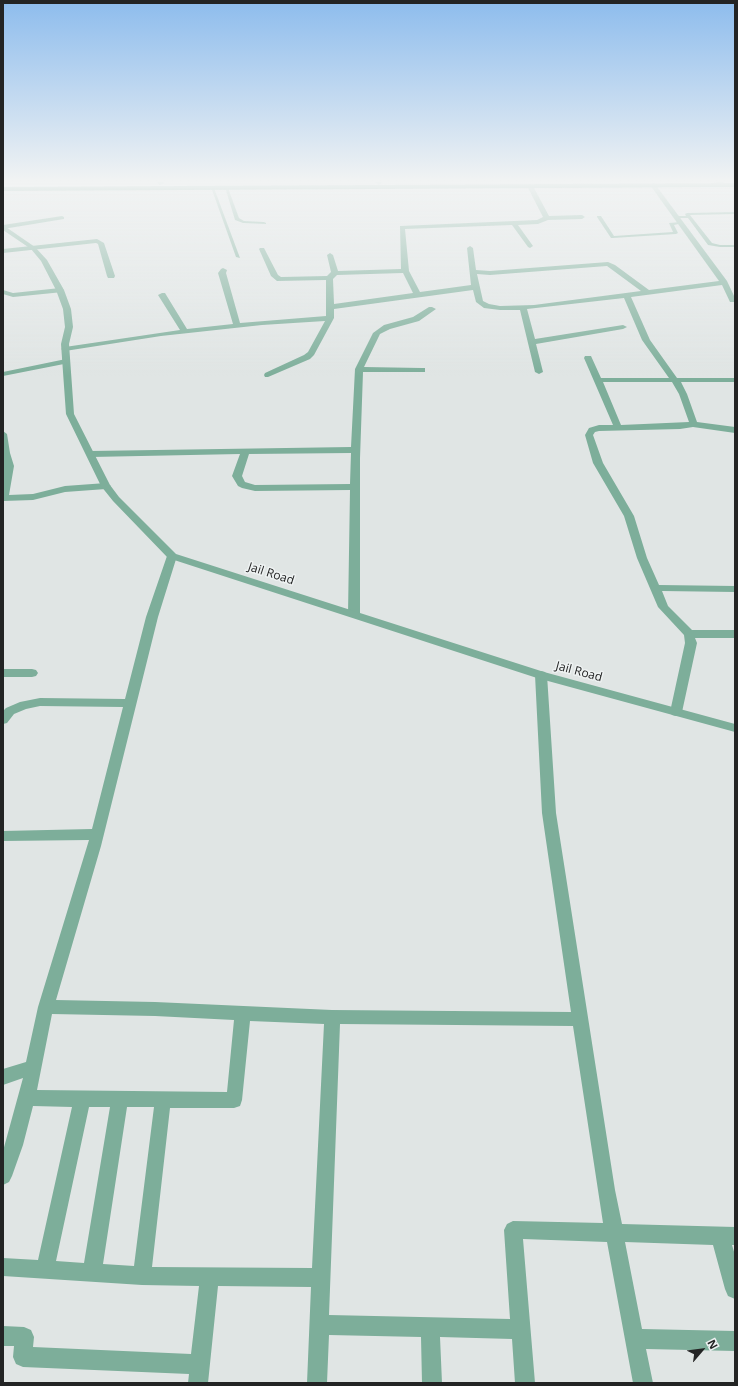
<!DOCTYPE html>
<style>
body{margin:0}
#map{position:relative;width:738px;height:1386px;overflow:hidden;background:#e0e5e4;font-family:"Open Sans",sans-serif}
canvas{display:block}
.frame{position:absolute;inset:0;border:4px solid #232424;pointer-events:none}
.north{position:absolute;left:682px;top:1330px;width:40px;height:40px;-webkit-text-stroke:3px #eef2f2;paint-order:stroke;rotate:62deg;font-size:11px;font-weight:700;line-height:16px;text-align:center;color:#232424}
.north::after{content:'';display:block;margin:auto;width:14px;height:18px;background:#232424;clip-path:polygon(50% 0,100% 100%,50% 72%,0 100%)}
</style>
<div id="map">
<canvas width="738" height="1386"></canvas>
<div class="frame"></div>
<div class="north">N</div>
</div>
<script>
const c = document.querySelector('canvas').getContext('2d');
c.lineJoin = 'round';
const shape = rows => new Path2D(rows.map(r => 'M' + r).join(''));
function fillPath(path, color) { c.fillStyle = color; c.fill(path, 'evenodd'); }
function write(font, color, halo, rows, align = 'center') {
  c.font = font + ' "Open Sans",sans-serif'; c.lineWidth = 3; c.setLineDash([]); c.textBaseline = 'middle'; c.strokeStyle = halo; c.fillStyle = color; for (const [text, x, y, turn = 0] of rows) {
    c.save(); c.translate(x, y); c.rotate((+turn || 0) * Math.PI / 180); c.textAlign = isNaN(turn) ? turn : align; if (halo) c.strokeText(text, 0, 0); c.fillText(text, 0, 0); c.restore();
  }
}
const service = shape([
 [211,187,214,188,240,258,236,257,211,187],
 [225,187,228,188,239,218,244,221,264,222,266,223,266,224,243,223,235,220,225,187],
 [735,212,735,214,690,215,712,243,720,245,735,245,735,247,720,247,708,245,688,218,677,218,675,217,677,216,686,216,685,214,687,213,735,212],
 [597,216,601,216,614,236,673,232,669,223,681,222,683,223,674,225,678,233,676,234,613,238,611,238,597,217,597,216]
]);
const minor = shape([
 [157,182,163,182,164,184,159,185,157,182],
 [375,182,381,182,382,183,379,185,375,182],
 [653,183,655,184,727,281,735,298,735,302,730,302,722,285,631,297,650,340,677,378,735,378,735,382,681,382,687,394,697,422,735,427,735,433,693,427,680,429,599,431,595,432,593,435,603,463,634,516,647,558,659,585,735,586,735,592,662,591,668,606,692,630,735,630,735,638,695,638,697,643,682,712,680,715,676,716,672,715,670,712,685,643,684,635,658,607,637,558,624,516,593,463,585,435,589,428,599,425,613,425,584,358,585,356,591,356,601,378,669,378,642,340,624,298,527,309,535,339,623,325,627,327,623,329,536,344,543,372,539,374,535,372,520,310,500,310,484,308,476,302,473,290,334,309,334,318,314,355,310,359,268,377,265,377,264,375,265,373,304,355,308,352,325,321,262,325,161,336,65,351,61,349,65,347,180,330,158,295,162,293,165,293,187,329,233,324,218,273,221,269,223,268,227,270,226,273,240,323,326,316,326,280,277,281,271,276,259,249,260,248,264,248,278,275,281,277,327,276,331,272,327,255,330,253,333,255,338,271,401,269,400,226,537,220,543,217,527,186,530,184,533,186,549,216,582,215,585,217,582,219,548,220,538,224,518,225,533,246,530,248,528,247,512,225,405,229,409,271,420,292,471,285,467,248,470,246,473,248,476,270,490,271,608,262,615,265,649,290,719,281,650,185,653,183],
 [607,266,641,291,534,305,500,306,489,304,483,301,477,274,490,275,607,266],
 [403,273,413,293,334,304,333,279,337,275,403,273],
 [603,382,672,382,679,394,689,422,621,425,603,382],
 [62,216,64,217,64,219,3,229,3,225,62,216],
 [97,239,104,243,115,276,114,278,108,278,107,276,98,244,96,243,3,253,3,249,97,239],
 [60,288,64,290,63,292,13,297,3,294,3,290,13,293,60,288],
 [429,307,432,307,436,309,419,321,390,329,380,334,364,367,422,368,425,368,425,372,363,372,360,458,360,614,358,617,350,617,348,614,350,490,255,491,242,488,238,486,232,476,240,454,91,457,86,454,91,451,351,447,355,369,373,333,384,325,413,317,429,307],
 [351,453,350,484,255,485,245,482,242,476,249,454,351,453],
 [66,359,70,361,69,363,3,376,3,372,66,359],
 [3,431,7,434,10,453,14,466,9,495,33,494,65,486,106,483,111,486,106,489,65,492,33,500,3,501,4,466,3,431],
 [172,553,177,556,158,617,101,846,56,1000,155,1002,332,1010,571,1012,542,813,535,675,537,672,541,671,545,672,547,675,556,813,615,1190,622,1224,735,1227,735,1245,732,1245,735,1255,735,1299,728,1296,725,1289,713,1245,625,1242,642,1329,735,1331,735,1351,646,1349,653,1383,633,1383,607,1242,523,1239,535,1383,515,1383,512,1339,440,1337,442,1383,422,1383,421,1337,329,1335,327,1383,307,1383,311,1287,218,1286,208,1383,188,1383,189,1374,23,1367,16,1364,13,1357,14,1346,3,1346,3,1326,24,1327,31,1330,34,1337,33,1347,191,1354,199,1286,142,1285,3,1276,3,1258,38,1260,72,1107,33,1106,23,1145,12,1176,9,1182,3,1185,3,1151,23,1078,3,1085,3,1069,26,1062,38,1007,89,840,3,841,3,831,92,829,123,707,40,706,26,709,14,714,7,723,3,724,3,711,6,708,20,702,40,698,125,699,146,617,167,556,172,553],
 [52,1014,155,1016,234,1020,227,1092,37,1090,52,1014],
 [250,1021,324,1024,312,1268,152,1267,170,1108,234,1108,240,1106,242,1100,250,1021],
 [340,1024,573,1026,603,1223,513,1221,507,1224,504,1230,510,1319,329,1315,340,1024],
 [89,1107,110,1107,84,1263,56,1261,89,1107],
 [127,1107,154,1107,134,1266,103,1264,127,1107],
 [3,669,32,669,36,670,38,673,36,676,32,677,3,677,3,669]
]);
const tertiary = shape([
 [714,182,724,182,721,184,714,182],
 [3,225,35,247,47,260,64,290,71,309,73,327,69,344,74,414,110,485,119,497,176,554,544,672,735,724,735,732,537,678,168,558,113,501,101,486,66,414,61,344,65,327,63,309,56,290,41,261,31,249,3,230,3,225]
]);
const primary = shape([
 [735,183,735,187,3,191,3,187,735,183]
]);
const streetNames = [
 ["Jail Road",271,574,18],
 ["Jail Road",579,672,15]
];
fillPath(service, '#7dae9a');
fillPath(minor, '#7dae9a');
fillPath(tertiary, '#7dae9a');
fillPath(primary, '#277b5f');
const sky = c.createLinearGradient(0, 0, 0, 376);
sky.addColorStop(0, '#8dbced');
sky.addColorStop(0.48, '#f1f3f3');
sky.addColorStop(1, '#f1f3f300');
c.fillStyle = sky;
c.fillRect(0, 0, 738, 376);
write('12px', '#232424', '#eef2f2', streetNames);
</script>
